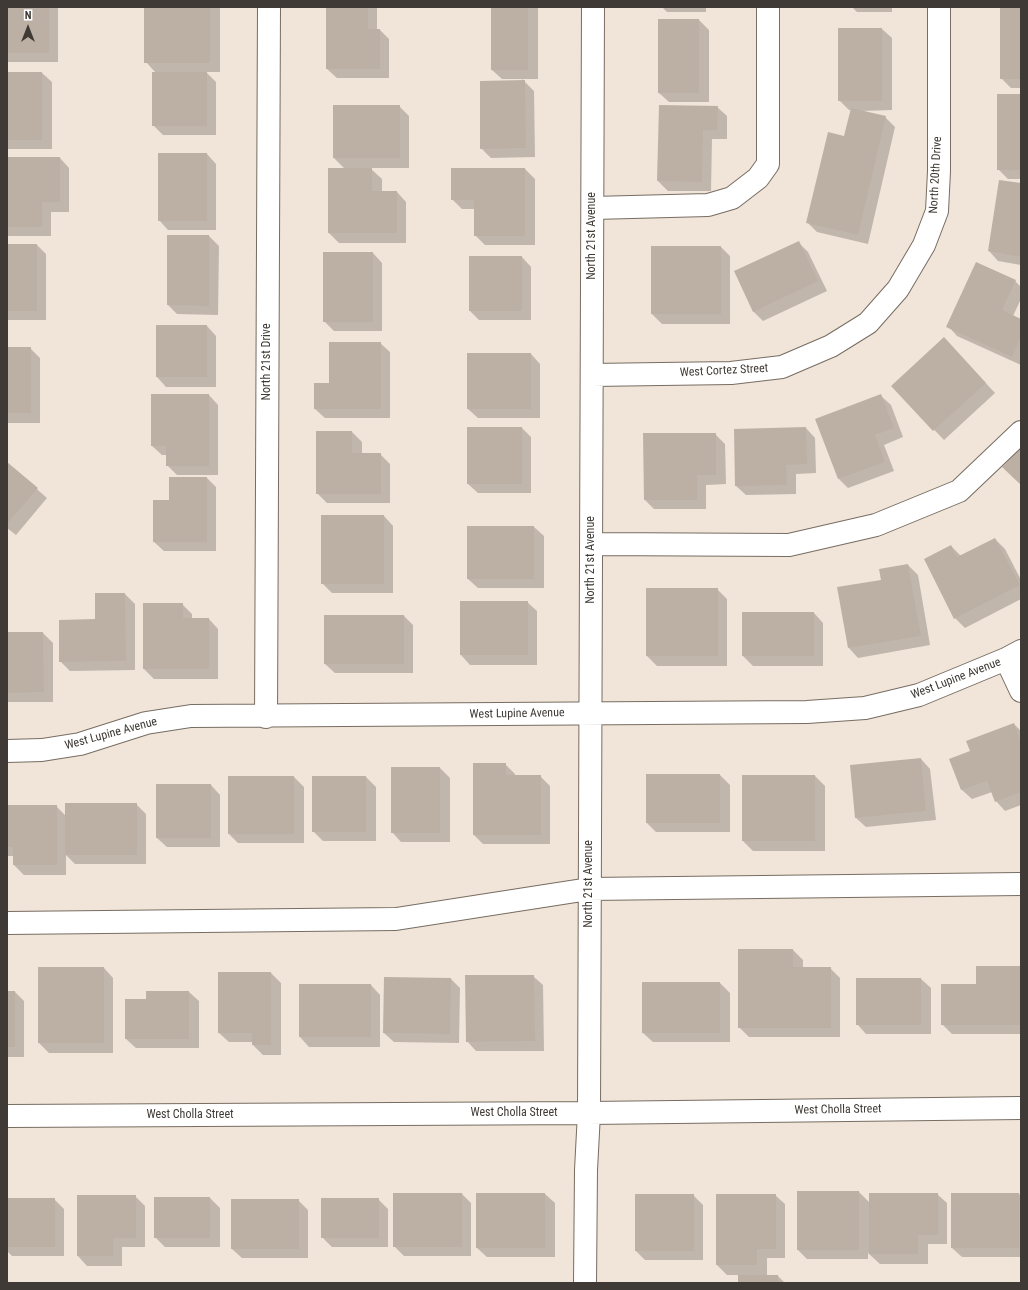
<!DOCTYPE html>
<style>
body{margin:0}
#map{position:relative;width:1028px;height:1290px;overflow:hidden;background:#f1e4d8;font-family:"Roboto Condensed",sans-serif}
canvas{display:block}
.frame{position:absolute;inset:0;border:8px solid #3f3a35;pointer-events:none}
.north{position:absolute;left:8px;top:8px;width:40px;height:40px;-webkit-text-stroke:3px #fff;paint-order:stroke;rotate:0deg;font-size:11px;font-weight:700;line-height:16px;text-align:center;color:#3f3a35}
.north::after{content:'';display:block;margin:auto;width:14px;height:18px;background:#3f3a35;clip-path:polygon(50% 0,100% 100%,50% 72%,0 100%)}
</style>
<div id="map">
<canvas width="1028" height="1290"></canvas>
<div class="frame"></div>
<div class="north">N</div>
</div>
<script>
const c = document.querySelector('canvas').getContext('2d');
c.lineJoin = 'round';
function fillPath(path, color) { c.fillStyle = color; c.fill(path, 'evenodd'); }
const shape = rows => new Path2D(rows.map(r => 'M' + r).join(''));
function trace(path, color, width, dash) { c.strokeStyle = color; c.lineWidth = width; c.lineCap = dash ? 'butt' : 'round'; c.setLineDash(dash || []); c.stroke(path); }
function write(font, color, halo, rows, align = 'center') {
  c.font = font + ' "Roboto Condensed",sans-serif'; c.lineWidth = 3; c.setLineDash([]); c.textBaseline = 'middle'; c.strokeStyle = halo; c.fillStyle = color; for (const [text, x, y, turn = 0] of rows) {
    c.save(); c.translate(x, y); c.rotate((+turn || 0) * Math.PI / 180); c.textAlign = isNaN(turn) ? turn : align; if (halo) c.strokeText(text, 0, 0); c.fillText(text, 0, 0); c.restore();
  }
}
const shadow = shape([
 [7,7,58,7,58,62,7,62],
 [146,7,220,7,220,72,206,72,216,82,216,135,163,135,153,125,156,73,146,62],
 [327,7,376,7,377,8,377,30,380,30,389,39,389,78,337,78,327,69],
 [492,7,538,7,538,79,522,79,534,91,535,157,491,158,481,148,522,81,522,79,502,79,492,70],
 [662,7,706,7,706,12,667,12],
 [852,7,892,7,892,12,857,12],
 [1021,8,1021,88,1011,88,1001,78],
 [659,20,699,20,709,30,709,102,669,102,659,93],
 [882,29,892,38,892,110,861,111,885,117,895,127,868,244,817,232,807,222,845,137,851,110,849,110,839,100],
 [7,73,42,73,52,82,52,149,7,149],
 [1021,95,1021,179,1008,179,998,169],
 [399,106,409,116,409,168,370,168,382,179,382,192,397,192,406,202,406,243,339,243,329,233,329,169,345,169,334,158],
 [717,107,727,116,727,139,712,139,711,191,668,191,658,181],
 [207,154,216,164,216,230,168,230,159,220],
 [7,158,60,158,69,168,69,212,51,212,51,236,7,236],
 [525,169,535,179,535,245,485,245,475,235,475,209,462,209,452,199],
 [1000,181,1021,184,1021,265,998,261,989,251],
 [209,236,219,246,218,315,177,314,168,305],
 [798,242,808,252,827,291,763,321,753,311],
 [7,245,37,245,46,254,46,320,7,320],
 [721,247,730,256,730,324,662,324,652,314],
 [373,253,382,263,382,331,334,331,324,321],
 [522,257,531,267,531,320,479,320,470,311],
 [1015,281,1021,287,1021,299,1013,316,1021,320,1021,365,957,336,948,326],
 [207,326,216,336,216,387,166,387,157,377],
 [380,343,390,352,390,418,325,418,315,409,330,384],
 [7,348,30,348,40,358,40,423,7,423],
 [953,348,995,393,944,440,892,386],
 [531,354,540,364,540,418,478,418,468,409],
 [209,395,218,405,218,475,177,475,167,465,167,455,162,455,152,446],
 [881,396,891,405,903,437,884,445,894,471,848,488,839,479],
 [522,428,531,437,531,493,478,493,468,484],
 [806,428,815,438,816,473,796,474,796,494,746,495,736,486],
 [352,432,362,442,362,454,380,454,390,464,390,503,327,503,317,493],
 [715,434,725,444,726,484,706,485,706,509,654,509,645,500],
 [7,463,47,498,16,535,7,528],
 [207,478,216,487,216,551,164,551,154,542,170,501],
 [384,516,393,526,393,593,332,593,322,583],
 [534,527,544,536,544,588,478,588,468,579],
 [995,539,1005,549,1021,580,1021,599,965,628,955,618,951,546,961,556],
 [908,565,918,575,930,645,858,658,849,648,882,580],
 [717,589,727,599,727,666,657,666,647,656],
 [125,594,135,604,135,670,70,671,60,661,96,620],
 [527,602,537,611,537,665,470,665,461,655],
 [182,604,192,614,192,619,209,619,218,629,218,679,154,679,144,669],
 [814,613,823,623,823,666,753,666,743,656],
 [404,616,413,625,413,673,335,673,325,664],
 [7,633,43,633,53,643,53,702,7,702],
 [1014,724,1021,731,1021,805,1005,811,996,801,992,792,972,799,962,790,951,759,971,752],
 [921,759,930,769,936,820,866,827,856,818],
 [505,764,515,774,515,776,540,776,550,786,550,844,483,844,474,835],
 [440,768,450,778,450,842,401,842,392,832],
 [720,775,730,785,730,832,656,832,647,823],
 [743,776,815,776,825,786,825,851,753,851,743,841],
 [294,777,304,787,304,843,238,843,229,834],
 [313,777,366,777,376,787,376,841,323,841,313,831],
 [211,785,220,795,220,847,167,847,157,838],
 [136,804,146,814,146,864,75,864,66,855,66,875,24,875,14,865,14,856,7,856,7,806,56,806,66,816],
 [793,950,803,960,803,968,830,968,840,978,840,1037,749,1037,739,1027],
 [1021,967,1021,1034,952,1034,942,1024,977,985],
 [104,968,113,978,113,1053,49,1053,39,1043],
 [271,973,281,983,281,1055,263,1055,253,1045,253,1042,229,1042,219,1033],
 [533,976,543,985,544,1051,476,1051,467,1041],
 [451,979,460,988,459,1043,394,1042,384,1033],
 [857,979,921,979,931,988,931,1034,866,1034,857,1024],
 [720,983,730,993,730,1042,653,1042,643,1033],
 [300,985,371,985,380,995,380,1047,309,1047,300,1037],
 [7,992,15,992,24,1001,24,1057,7,1057],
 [189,992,199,1001,199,1048,136,1048,126,1039,147,1000],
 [859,1192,870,1203,937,1194,947,1203,947,1244,928,1244,928,1264,880,1264,868,1253,868,1259,807,1259,798,1250],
 [462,1194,471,1203,471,1256,404,1256,394,1246],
 [545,1194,555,1203,555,1257,487,1257,477,1248],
 [1019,1194,1021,1196,1021,1257,962,1257,952,1248],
 [693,1195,703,1205,703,1260,645,1260,636,1251],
 [775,1195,785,1204,785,1258,767,1258,767,1276,778,1276,785,1283,739,1283,739,1275,727,1275,717,1265],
 [78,1196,135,1196,145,1206,145,1247,122,1247,122,1266,87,1266,78,1256],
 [210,1198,220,1208,220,1247,165,1247,155,1237],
 [7,1199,54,1199,64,1209,64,1256,12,1256,7,1251],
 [378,1199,388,1209,388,1247,332,1247,322,1237],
 [298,1200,308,1210,308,1258,242,1258,232,1249]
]);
const building = shape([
 [7,7,49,7,49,53,7,53],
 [144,7,210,7,210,63,144,63],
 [326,7,368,7,368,29,380,29,380,69,326,69],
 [491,7,528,7,528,70,491,70],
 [1000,7,1021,7,1021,79,1000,79],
 [658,19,699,19,699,93,658,93],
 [838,28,882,28,882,101,838,101],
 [7,72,42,72,42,140,7,140],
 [152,72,207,72,207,126,152,126],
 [525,80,526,148,480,149,480,81],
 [997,94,1021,94,1021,170,997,170],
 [333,105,400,105,400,158,333,158],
 [659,105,718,106,717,130,703,130,702,182,657,181],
 [851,108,886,116,858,235,806,223,828,132,844,136],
 [158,153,207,153,207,221,158,221],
 [7,157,60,157,60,202,42,202,42,227,7,227],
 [328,168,372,168,372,191,397,191,397,233,328,233],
 [451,168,525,168,525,236,474,236,474,200,451,200],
 [999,180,1021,183,1021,257,988,251],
 [167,235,209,235,209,306,167,305],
 [799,241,818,281,753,312,734,271],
 [7,244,37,244,37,311,7,311],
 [651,246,721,246,721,314,651,314],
 [323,252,373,252,373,322,323,322],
 [469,256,522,256,522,311,469,311],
 [976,262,1016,280,1002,310,1021,319,1021,337,1012,357,946,327],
 [156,325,207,325,207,377,156,377],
 [944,337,986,383,933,431,891,386],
 [329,342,381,342,381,409,314,409,314,383,329,383],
 [7,347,31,347,31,413,7,413],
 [467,353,531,353,531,409,467,409],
 [151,394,209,394,209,466,166,466,166,446,151,446],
 [881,394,894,428,875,435,885,462,838,479,815,419],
 [467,427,522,427,522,484,467,484],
 [806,427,807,464,786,465,787,485,735,486,734,429],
 [316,431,352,431,352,453,381,453,381,494,316,494],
 [643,433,716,433,716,475,697,475,697,500,644,500],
 [1021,448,1021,485,1002,467],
 [7,462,38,488,7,524],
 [169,477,207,477,207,542,153,542,153,500,169,500],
 [321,515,384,515,384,584,321,584],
 [467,526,534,526,534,579,467,579],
 [995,538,1020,585,954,619,924,559,951,545,957,557],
 [908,564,921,636,848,648,837,587,881,580,879,569],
 [646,588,718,588,718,656,646,656],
 [95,593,125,593,126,661,59,662,59,620,95,619],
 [460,601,528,601,528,655,460,655],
 [143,603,183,603,183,618,209,618,209,669,143,669],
 [742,612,814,612,814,656,742,656],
 [324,615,404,615,404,664,324,664],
 [7,632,43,632,44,692,7,693],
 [1014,723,1021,742,1021,792,995,802,987,781,961,790,949,759,970,751,966,741],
 [921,758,926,811,855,818,850,765],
 [473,763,506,763,506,775,541,775,541,835,473,835],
 [391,767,440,767,440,833,391,833],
 [646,774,720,774,720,823,646,823],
 [742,775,815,775,815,841,742,841],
 [228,776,294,776,294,834,228,834],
 [312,776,366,776,366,832,312,832],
 [156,784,211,784,211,838,156,838],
 [65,803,137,803,137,855,65,855],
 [7,805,57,805,57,865,13,865,13,847,7,847],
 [738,949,793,949,793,967,831,967,831,1028,738,1028],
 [976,966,1021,966,1021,1025,941,1025,941,984,976,984],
 [38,967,104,967,104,1043,38,1043],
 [218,972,271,972,271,1045,252,1045,252,1033,218,1033],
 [465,975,534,975,535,1041,466,1042],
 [384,977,451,978,450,1034,383,1033],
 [856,978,921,978,921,1025,856,1025],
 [642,982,720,982,720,1033,642,1033],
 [299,984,371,984,371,1037,299,1037],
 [7,991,15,991,15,1047,7,1047],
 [146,991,189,991,189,1039,125,1039,125,999,146,999],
 [797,1191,859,1191,859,1250,797,1250],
 [393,1193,462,1193,462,1247,393,1247],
 [476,1193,545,1193,545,1248,476,1248],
 [869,1193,938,1193,938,1235,918,1235,918,1254,869,1254],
 [951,1193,1019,1193,1019,1248,951,1248],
 [635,1194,694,1194,694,1251,635,1251],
 [716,1194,776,1194,776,1249,757,1249,757,1265,716,1265],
 [77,1195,136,1195,136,1238,113,1238,113,1256,77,1256],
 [154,1197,210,1197,210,1238,154,1238],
 [7,1198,55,1198,55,1247,7,1247],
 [321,1198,379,1198,379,1238,321,1238],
 [231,1199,299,1199,299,1249,231,1249],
 [738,1275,778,1275,778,1283,738,1283]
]);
const minor = shape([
 [593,208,708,205,732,198,758,178,768,164,768,7],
 [592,375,731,373,782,367,831,346,868,323,898,289,924,245,937,211,939,171,939,7],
 [591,544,789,545,876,525,959,491,1021,432],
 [1006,659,1021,691],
 [266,717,269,7],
 [7,751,42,750,80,744,146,723,191,716,807,712,865,708,919,695,1006,659,1021,651],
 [7,923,396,919,589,889,1021,884],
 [7,1116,589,1113,1021,1108],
 [585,1283,586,1170,589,1113,593,7]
]);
const streetNames = [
 ["North 20th Drive",936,175,-87],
 ["North 21st Avenue",592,236,-90],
 ["North 21st Drive",267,362,-90],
 ["West Cortez Street",724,371,-3],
 ["North 21st Avenue",591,560,-90],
 ["West Lupine Avenue",956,679,-21],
 ["West Lupine Avenue",517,714,-1],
 ["West Lupine Avenue",111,734,-15],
 ["North 21st Avenue",589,884,-90],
 ["West Cholla Street",838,1110,-1],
 ["West Cholla Street",514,1113],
 ["West Cholla Street",190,1115]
];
fillPath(shadow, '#0003');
fillPath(building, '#bcb0a4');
trace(minor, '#776d62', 24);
trace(minor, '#fff', 22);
write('12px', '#3f3a35', '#fff', streetNames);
</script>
